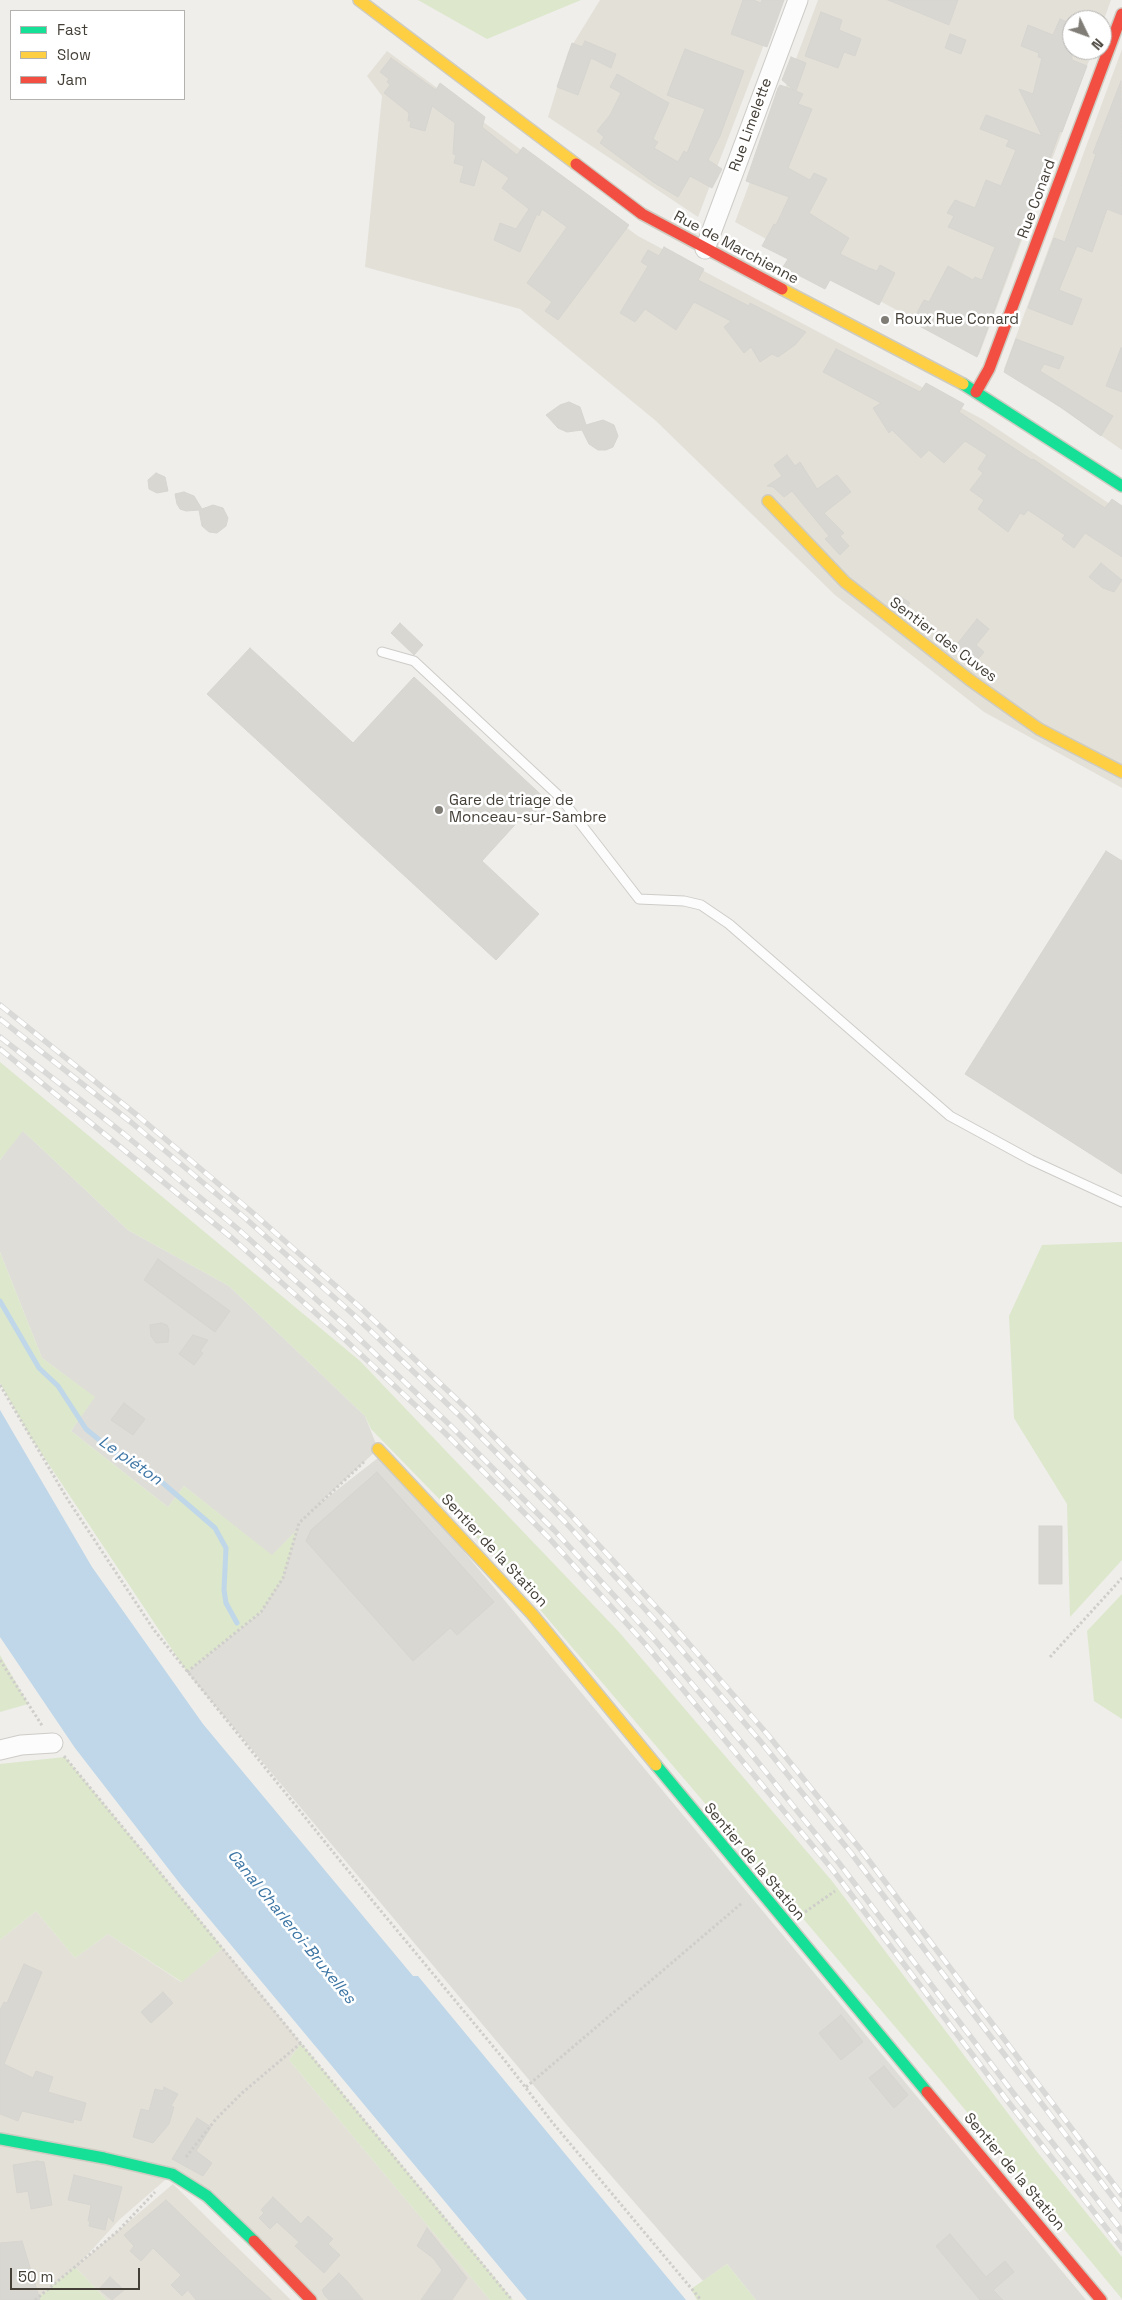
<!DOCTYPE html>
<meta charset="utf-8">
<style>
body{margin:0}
#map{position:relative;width:1122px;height:2300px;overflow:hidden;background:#efeeea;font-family:"Space Grotesk",sans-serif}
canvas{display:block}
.legend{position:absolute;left:10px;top:10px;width:175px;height:90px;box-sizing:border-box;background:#fff;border:1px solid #b4b2af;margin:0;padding:6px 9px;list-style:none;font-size:15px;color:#443f37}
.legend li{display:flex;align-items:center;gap:10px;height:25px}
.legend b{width:25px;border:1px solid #b4b2af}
.north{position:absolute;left:1062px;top:10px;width:50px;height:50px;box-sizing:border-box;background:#fff;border:1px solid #b4b2af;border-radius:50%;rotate:132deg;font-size:14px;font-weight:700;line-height:20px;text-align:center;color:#443f37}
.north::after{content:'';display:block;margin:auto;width:18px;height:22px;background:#807c76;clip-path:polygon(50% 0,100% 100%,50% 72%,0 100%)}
.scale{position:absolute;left:10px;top:2268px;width:130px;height:22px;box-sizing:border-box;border:2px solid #443f37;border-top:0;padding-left:6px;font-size:15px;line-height:18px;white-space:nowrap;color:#443f37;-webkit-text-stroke:4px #fff;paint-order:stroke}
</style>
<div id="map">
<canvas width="1122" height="2300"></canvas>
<ul class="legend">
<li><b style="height:6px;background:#16e098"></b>Fast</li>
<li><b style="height:6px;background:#ffcf43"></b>Slow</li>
<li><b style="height:6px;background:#f24e42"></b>Jam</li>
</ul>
<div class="north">N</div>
<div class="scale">50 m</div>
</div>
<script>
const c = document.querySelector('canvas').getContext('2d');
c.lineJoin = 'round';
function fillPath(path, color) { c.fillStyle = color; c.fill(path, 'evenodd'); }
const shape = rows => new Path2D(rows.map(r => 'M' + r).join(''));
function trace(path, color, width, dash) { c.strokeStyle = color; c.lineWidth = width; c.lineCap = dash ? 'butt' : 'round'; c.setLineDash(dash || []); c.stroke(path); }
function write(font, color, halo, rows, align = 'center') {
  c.font = font + ' "Space Grotesk",sans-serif'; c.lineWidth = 5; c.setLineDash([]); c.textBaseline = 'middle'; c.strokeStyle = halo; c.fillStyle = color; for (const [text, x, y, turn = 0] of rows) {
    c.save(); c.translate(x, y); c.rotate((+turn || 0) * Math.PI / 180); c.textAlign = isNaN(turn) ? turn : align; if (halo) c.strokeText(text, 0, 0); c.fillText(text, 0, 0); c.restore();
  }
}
const residential = shape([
 [600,0,781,0,698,217,548,117,568,52],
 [818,0,1111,0,1102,25,1102,20,1072,20,1072,50,1093,50,979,355,735,222],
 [1122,49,1122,450,1004,369],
 [387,51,638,236,984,420,1122,512,1122,788,984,712,835,595,656,421,520,309,365,267,382,96,367,76],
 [36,1911,75,1958,108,1934,181,1982,223,1948,301,2043,289,2060,490,2300,311,2300,172,2174,119,2220,80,2263,173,2184,291,2300,107,2300,75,2267,35,2300,0,2300,0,1940]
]);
const industrial = shape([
 [22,1130,128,1230,229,1286,365,1416,378,1449,319,1504,383,1454,1086,2300,756,2300,727,2264,703,2281,566,2124,187,1672,261,1612,296,1531,272,1556,184,1486,168,1507,71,1431,94,1397,42,1358,0,1252,0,1160]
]);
const green = shape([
 [418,0,581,0,487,39],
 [0,1062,360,1361,619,1632,832,1881,1038,2153,1122,2257,1122,2299,937,2076,491,1552,371,1429,365,1416,229,1286,128,1230,23,1131,0,1160],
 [1122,1242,1122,1560,1070,1617,1067,1504,1014,1418,1009,1316,1042,1245],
 [0,1252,42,1358,95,1397,71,1431,168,1507,184,1486,272,1555,297,1530,283,1578,261,1612,187,1672,30,1436,0,1383],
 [1122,1594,1122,1719,1094,1701,1087,1631],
 [0,1655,28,1704,0,1712],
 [65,1757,223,1948,182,1982,108,1934,75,1958,36,1911,0,1940,0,1764],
 [301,2043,513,2300,490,2300,289,2060],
 [727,2264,756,2300,697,2300,691,2289],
 [75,2267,107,2300,35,2300]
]);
const water = shape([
 [0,1410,92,1567,203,1724,413,1976,418,1976,686,2300,527,2300,181,1885,75,1748,0,1637]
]);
const stream = shape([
 [0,1301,39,1368,58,1386,86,1429,114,1452,157,1478,215,1528,226,1548,224,1590,226,1603,237,1623]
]);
const building = shape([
 [743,0,753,0,761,3,762,0,784,0,767,47,731,34,743,0],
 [888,0,958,0,949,25,888,0],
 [821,12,842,20,839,30,861,39,855,56,844,52,838,68,805,56,821,12],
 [1060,19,1072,24,1072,60,1087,66,1062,132,1060,131,977,357,912,322,924,300,929,302,948,266,973,280,975,277,982,280,995,247,948,227,954,216,947,213,955,200,975,208,986,180,1001,186,1016,150,1006,146,1009,140,980,129,986,115,1042,136,1019,89,1033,94,1042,58,1038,57,1039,53,1021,46,1028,25,1053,35,1060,19],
 [950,34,966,40,961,54,945,48,950,34],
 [585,41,616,54,611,68,591,58,578,95,557,87,572,43,582,47,585,41],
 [685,49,744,71,720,136,708,160,722,169,712,188,690,176,678,197,653,182,600,143,604,137,597,131,610,115,621,93,610,87,617,74,669,103,653,139,658,142,654,148,678,162,684,151,687,153,705,109,667,95,685,49],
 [791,57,806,63,796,91,803,94,798,104,812,109,788,168,810,180,814,173,827,179,809,213,849,238,840,254,869,268,877,271,880,265,895,273,879,305,830,280,825,289,783,267,788,259,762,246,774,224,776,225,789,197,746,181,778,88,780,85,794,90,782,80,791,57],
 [391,58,436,90,440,83,485,117,482,127,517,155,523,147,629,225,558,320,545,311,552,302,527,283,567,227,542,209,539,216,537,214,520,252,494,240,500,223,516,229,529,209,502,188,509,178,482,159,474,186,460,182,464,166,454,163,456,155,453,154,455,123,432,106,425,131,410,127,411,121,408,121,409,113,384,93,390,85,387,82,389,79,380,72,391,58],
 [1121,81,1122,215,1107,209,1092,252,1077,246,1059,290,1082,299,1072,325,1028,308,1054,238,1065,242,1096,154,1093,153,1121,81],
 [664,247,704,269,698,280,749,306,750,303,806,332,795,345,778,357,772,354,760,362,751,347,744,353,724,327,731,321,694,302,676,330,645,309,635,322,620,313,648,266,641,262,648,250,659,256,664,247],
 [1016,339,1064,357,1059,369,1044,364,1040,371,1113,416,1101,436,1062,408,1004,372,1016,339],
 [1121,348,1122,348,1122,392,1106,386,1121,348],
 [836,349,920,392,926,383,964,404,959,412,1032,460,1033,459,1105,508,1112,499,1122,506,1122,557,1085,533,1074,548,1062,539,1065,535,1028,510,1024,515,1020,513,1008,532,978,509,984,500,970,490,983,473,978,469,987,455,965,441,944,463,929,450,921,458,892,430,889,433,873,408,881,403,823,372,836,349],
 [569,402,580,407,586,425,603,420,614,425,618,436,613,447,606,450,598,450,589,444,582,430,567,432,558,428,546,415,560,405,569,402],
 [787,455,795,466,800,462,817,489,837,475,851,492,824,513,844,533,840,536,849,546,840,555,825,539,829,536,792,491,784,497,773,487,767,486,782,476,774,465,787,455],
 [156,473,165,477,168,491,157,493,149,489,148,480,156,473],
 [184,492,194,496,202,509,213,505,223,508,228,518,226,526,217,533,209,532,202,526,199,510,186,511,180,509,177,504,175,494,184,492],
 [1101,563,1122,580,1114,592,1103,588,1089,577,1101,563],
 [897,594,910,603,905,610,893,600,897,594],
 [977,619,989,629,976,645,984,652,974,664,954,648,977,619],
 [400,623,423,645,414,655,391,633,400,623],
 [250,648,353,743,414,677,550,803,531,825,522,817,482,861,539,914,496,960,207,694,250,648],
 [1106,851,1122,861,1122,1174,965,1074,1106,851],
 [158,1259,230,1311,215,1332,144,1280,158,1259],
 [161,1323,167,1325,169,1330,168,1342,156,1343,151,1336,150,1325,161,1323],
 [193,1335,208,1340,200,1351,203,1353,194,1365,179,1354,193,1335],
 [124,1403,145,1419,133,1435,111,1420,124,1403],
 [377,1472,494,1602,457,1635,450,1628,413,1661,306,1541,311,1530,377,1472],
 [1039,1526,1062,1526,1062,1584,1039,1584,1039,1526],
 [24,1964,42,1972,4,2064,33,2078,36,2071,53,2077,48,2092,86,2103,81,2121,74,2119,73,2123,22,2111,18,2121,0,2114,0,2010,4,2002,7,2003,24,1964],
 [163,1992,173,2003,151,2023,141,2012,163,1992],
 [841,2015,863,2042,841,2060,819,2033,841,2015],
 [884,2066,908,2095,894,2108,869,2078,884,2066],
 [164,2087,178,2094,171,2106,174,2107,169,2124,153,2143,133,2137,141,2109,149,2111,155,2089,163,2091,164,2087],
 [197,2118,211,2127,196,2151,212,2163,203,2176,172,2159,197,2118],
 [37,2161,44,2162,52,2205,31,2209,28,2191,17,2193,13,2165,37,2161],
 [74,2175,122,2187,113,2222,108,2216,105,2230,89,2226,90,2221,88,2221,91,2205,68,2200,74,2175],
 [273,2197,301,2224,308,2216,333,2239,328,2244,340,2255,324,2273,295,2246,299,2242,277,2222,270,2229,259,2218,264,2213,261,2210,273,2197],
 [166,2200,245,2276,272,2300,196,2300,188,2290,182,2296,171,2285,181,2275,153,2248,141,2261,130,2251,134,2246,124,2235,166,2200],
 [427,2228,467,2278,452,2300,421,2300,442,2270,433,2258,417,2246,427,2228],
 [950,2234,986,2277,1005,2261,1014,2272,993,2290,1003,2300,980,2300,936,2246,950,2234],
 [22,2241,40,2300,0,2300,0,2243,22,2241],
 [339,2273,347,2281,363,2300,329,2300,325,2296,322,2290,339,2273],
 [110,2277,124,2290,112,2300,99,2289,110,2277]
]);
const path = shape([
 [0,1385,68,1500,154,1630,371,1899,506,2062,552,2122,701,2300],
 [1050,1657,1122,1578],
 [0,1660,43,1727],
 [187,1672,261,1612,283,1578,299,1523,364,1462],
 [64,1756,512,2300],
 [805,1912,835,1891],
 [526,2087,742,1903],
 [186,2157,216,2119,242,2093,301,2043],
 [35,2300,118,2231,155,2192]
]);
const lane = shape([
 [382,652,414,661,560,797,639,899,684,901,701,905,729,924,950,1116,1031,1160,1122,1202]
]);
const street = shape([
 [705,249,798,0],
 [0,1750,21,1745,53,1743]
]);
const fast = shape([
 [963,384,1122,486],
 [656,1765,927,2092],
 [0,2139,104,2158,172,2174,207,2196,254,2241]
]);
const slow = shape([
 [359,0,576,164],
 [782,289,963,384],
 [768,501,845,582,970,680,1039,729,1122,772],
 [378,1449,532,1614,656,1765]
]);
const jam = shape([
 [576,164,642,214,782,289],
 [976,392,989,369,1122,14],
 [927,2092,1101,2300],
 [254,2241,311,2300]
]);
const rail = shape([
 [0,1005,138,1116,253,1213,362,1309,467,1409,571,1515,671,1623,768,1735,861,1850,1122,2195],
 [0,1019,132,1123,245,1218,355,1316,460,1416,565,1522,665,1631,761,1742,851,1853,1122,2209],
 [0,1037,124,1134,238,1229,347,1327,451,1426,554,1530,654,1639,749,1751,839,1863,1014,2094,1122,2231],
 [0,1049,232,1238,341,1336,445,1433,548,1537,646,1645,832,1869,1006,2099,1122,2248]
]);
const markers = [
 [885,320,5,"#807c76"],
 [439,810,5,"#807c76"]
];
const streetNames = [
 ["Rue Limelette",751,125,-70],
 ["Rue Conard",1037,199,-70],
 ["Rue de Marchienne",736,248,28],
 ["Sentier des Cuves",943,640,37],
 ["Sentier de la Station",494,1551,47],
 ["Sentier de la Station",754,1862,50],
 ["Sentier de la Station",1014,2172,50]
];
const poiNames = [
 ["Roux Rue Conard",895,320],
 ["Gare de triage de",449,801],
 ["Monceau-sur-Sambre",449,818]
];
const waterNames = [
 ["Le piéton",130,1461,35],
 ["Canal Charleroi-Bruxelles",291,1927,51]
];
fillPath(residential, '#e3e0d8');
fillPath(industrial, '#dfddd8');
fillPath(green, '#dce7cc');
fillPath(water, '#bfd7e9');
trace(stream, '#bfd7e9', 5);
fillPath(building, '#d9d7d2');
trace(building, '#d7d5d0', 1);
trace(lane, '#cdccc8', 11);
trace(street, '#cdccc8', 21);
trace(fast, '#cecbc1', 14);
trace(slow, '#cecbc1', 14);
trace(jam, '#cecbc1', 14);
trace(path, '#d0cecb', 3, [2.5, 2.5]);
trace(lane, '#fdfcfc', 9);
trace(street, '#fdfcfc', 19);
trace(fast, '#16e098', 11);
trace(slow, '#ffcf43', 11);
trace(jam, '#f24e42', 11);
trace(rail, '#d9d9d8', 5.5);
trace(rail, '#fff', 4, [11]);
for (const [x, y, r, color] of markers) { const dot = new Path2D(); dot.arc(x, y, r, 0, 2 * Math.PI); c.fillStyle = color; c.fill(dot); trace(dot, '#fff', 2); }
write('15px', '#443f37', '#fff', streetNames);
write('15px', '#443f37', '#fff', poiNames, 'left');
write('italic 16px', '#3c75a4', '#fff', waterNames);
</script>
